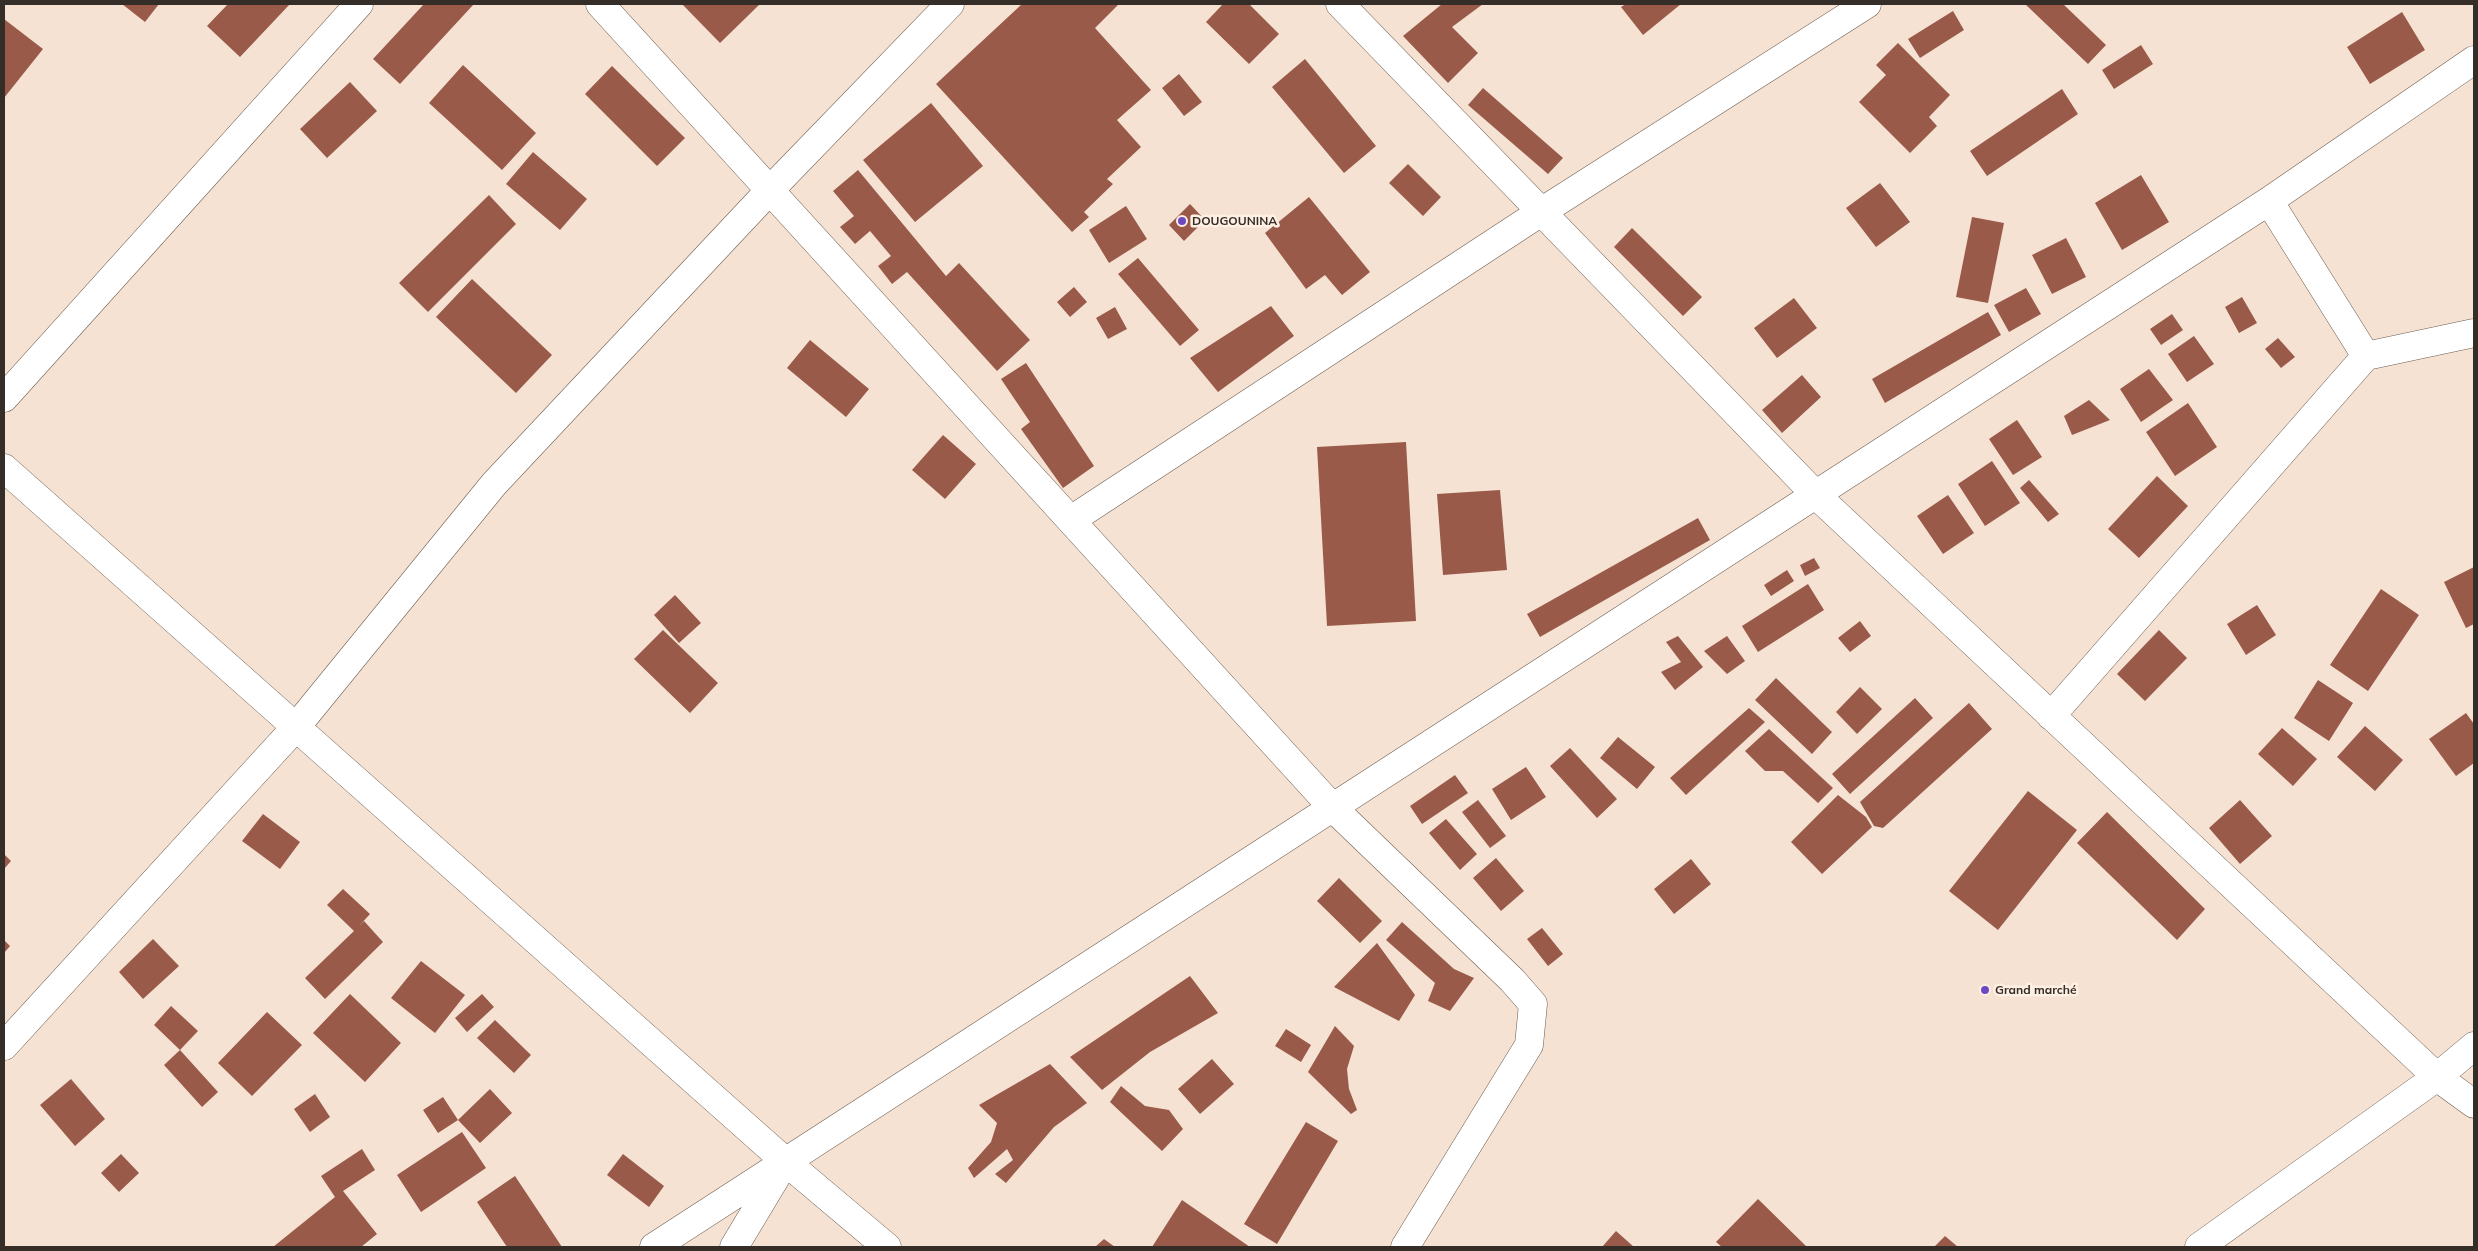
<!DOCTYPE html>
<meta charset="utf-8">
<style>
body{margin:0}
#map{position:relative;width:2478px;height:1251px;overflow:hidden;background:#f5e2d3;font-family:Mulish,sans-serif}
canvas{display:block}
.frame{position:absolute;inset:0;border:5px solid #352e28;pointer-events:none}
</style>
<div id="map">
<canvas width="2478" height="1251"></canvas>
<div class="frame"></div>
</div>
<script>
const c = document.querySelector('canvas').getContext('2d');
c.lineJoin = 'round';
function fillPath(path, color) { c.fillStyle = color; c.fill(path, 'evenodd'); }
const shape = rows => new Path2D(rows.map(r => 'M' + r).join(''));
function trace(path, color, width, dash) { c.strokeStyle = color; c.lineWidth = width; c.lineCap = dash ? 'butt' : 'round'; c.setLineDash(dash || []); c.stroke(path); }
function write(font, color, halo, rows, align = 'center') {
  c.font = font + ' Mulish,sans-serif'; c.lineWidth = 5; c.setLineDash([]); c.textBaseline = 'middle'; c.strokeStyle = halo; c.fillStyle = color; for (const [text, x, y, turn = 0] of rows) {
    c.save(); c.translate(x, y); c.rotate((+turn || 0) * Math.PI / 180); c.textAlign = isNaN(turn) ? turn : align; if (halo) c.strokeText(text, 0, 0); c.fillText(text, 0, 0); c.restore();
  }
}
const building = shape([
 [122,4,159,4,145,22],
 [228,4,290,4,240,57,207,26],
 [424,4,474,4,400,84,373,59],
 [682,4,760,4,720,43],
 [1022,4,1119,4,1095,28,1151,90,1117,120,1141,147,1107,179,1113,184,1084,212,1089,217,1072,232,936,84],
 [1223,4,1249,4,1279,34,1249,64,1206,22],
 [1442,4,1483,4,1452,27,1478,53,1448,83,1403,36],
 [1626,4,1681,4,1643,35,1621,7],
 [2025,4,2063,4,2106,45,2088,64],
 [1953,11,1964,30,1920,58,1908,39],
 [2402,12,2425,50,2370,84,2347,47],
 [4,19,43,49,4,98],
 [1898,43,1950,95,1929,117,1937,126,1910,153,1859,102,1886,75,1876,65],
 [2141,45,2153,64,2114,89,2102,70],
 [1305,59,1376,146,1344,173,1272,87],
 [463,65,536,133,502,170,429,103],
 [612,66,685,138,657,166,585,94],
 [1179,74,1202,102,1184,116,1162,88],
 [350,82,377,111,327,158,300,129],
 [1483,88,1563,158,1548,174,1468,105],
 [2062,89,2078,114,1987,176,1970,151],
 [931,103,983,166,915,222,863,160],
 [533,152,587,199,560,230,506,184],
 [1408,164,1441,197,1423,216,1389,183],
 [858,170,946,276,959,263,1030,340,997,371,907,272,892,284,878,266,891,256,870,231,855,244,840,227,854,216,833,191],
 [2141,175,2169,222,2122,250,2095,203],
 [1880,183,1910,222,1876,247,1846,208],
 [489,195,516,224,428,312,399,283],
 [1309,197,1370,272,1342,295,1325,275,1306,289,1265,233],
 [1190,204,1205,220,1184,241,1169,225],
 [1126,206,1147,239,1109,263,1089,230],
 [1972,217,2004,223,1988,303,1956,297],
 [1632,228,1702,297,1683,316,1614,247],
 [2066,238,2086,277,2052,294,2032,255],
 [1138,258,1199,330,1180,346,1118,274],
 [472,279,552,355,516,393,436,317],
 [1074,287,1087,302,1070,317,1057,302],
 [2026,288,2041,314,2009,332,1994,305],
 [2242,297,2257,323,2239,333,2225,307],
 [1794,298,1817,328,1777,358,1754,328],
 [1271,306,1294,336,1218,392,1190,358],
 [1115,307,1127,329,1108,339,1096,318],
 [1988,312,2001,335,1885,403,1872,379],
 [2172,314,2183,330,2161,345,2150,329],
 [2194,336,2214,364,2187,382,2168,354],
 [2278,338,2295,357,2281,368,2265,349],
 [810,340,869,389,846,417,787,368],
 [1026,363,1094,466,1063,488,1021,429,1030,422,1001,379],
 [2149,369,2173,400,2141,422,2120,389],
 [1802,375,1821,397,1782,433,1762,410],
 [2089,400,2110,420,2072,435,2064,416],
 [2188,403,2217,447,2175,476,2146,432],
 [2017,420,2042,457,2013,475,1989,439],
 [943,435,976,464,945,499,912,470],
 [1406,442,1416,621,1327,626,1317,447],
 [1992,461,2020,503,1985,526,1958,484],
 [2157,476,2188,506,2139,558,2108,529],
 [2029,480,2059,514,2048,522,2020,488],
 [1500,490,1507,570,1443,575,1437,494],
 [1948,495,1974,533,1943,554,1917,516],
 [1698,518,1710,540,1540,637,1527,614],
 [1814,558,1820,568,1805,576,1800,565],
 [2474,567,2474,624,2466,628,2444,582],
 [1787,570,1794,581,1771,596,1764,585],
 [1808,584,1824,610,1758,652,1742,626],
 [2381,589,2419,615,2368,691,2330,665],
 [675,595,701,623,679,643,654,615],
 [2257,605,2276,635,2246,655,2227,624],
 [1860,621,1871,636,1850,652,1838,638],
 [663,630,718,683,690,713,634,659],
 [2159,630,2187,658,2145,701,2117,674],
 [1678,636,1703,667,1675,690,1661,672,1681,662,1666,642],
 [1727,636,1745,661,1727,674,1704,651],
 [1776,678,1832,732,1812,754,1755,700],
 [2318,680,2353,703,2329,741,2294,718],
 [1860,687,1882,709,1857,734,1836,712],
 [1915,698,1933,718,1850,794,1832,774],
 [1969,703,1992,729,1883,828,1874,826,1860,802],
 [1749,708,1765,722,1686,795,1670,778],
 [2466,713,2474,724,2474,763,2456,776,2429,739],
 [2365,726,2403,760,2375,791,2337,757],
 [2282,728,2317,759,2293,786,2258,754],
 [1769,729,1833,788,1818,803,1783,771,1765,771,1745,751],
 [1618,737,1655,767,1637,789,1600,758],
 [1570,748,1617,799,1597,818,1550,766],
 [1526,767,1546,797,1511,820,1492,789],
 [1455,775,1468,793,1422,824,1410,806],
 [2028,791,2077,830,1998,930,1949,891],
 [1838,795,1866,817,1872,827,1822,874,1791,842],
 [1478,800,1506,836,1490,848,1462,812],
 [2240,800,2272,836,2240,864,2209,828],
 [2107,812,2205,909,2177,940,2077,843],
 [263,814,300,842,280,869,242,841],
 [1446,819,1477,854,1460,870,1429,833],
 [4,854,11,861,4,869],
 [1496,858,1524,891,1501,911,1473,878],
 [1691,859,1711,884,1674,914,1654,889],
 [1339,878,1382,921,1360,943,1317,901],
 [343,889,370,914,359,926,364,921,383,942,325,999,305,978,354,931,327,905],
 [1402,922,1454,969,1474,978,1450,1011,1428,1001,1435,983,1386,940],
 [1542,928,1563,954,1548,966,1527,939],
 [153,939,179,966,143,999,119,972],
 [4,940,10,946,4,953],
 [1377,943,1415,995,1399,1021,1334,987],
 [421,961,465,995,435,1033,391,998],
 [1190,976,1218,1013,1150,1052,1102,1090,1070,1057],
 [350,994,401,1043,365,1082,313,1033],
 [482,994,494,1007,467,1032,455,1018],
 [171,1006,198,1031,180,1050,154,1025],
 [267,1012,302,1045,252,1096,218,1063],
 [495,1020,531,1055,514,1073,477,1038],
 [1335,1026,1354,1046,1347,1069,1349,1089,1357,1110,1351,1114,1308,1072],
 [1286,1029,1311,1045,1301,1062,1275,1046],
 [180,1050,218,1092,202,1107,164,1065],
 [1212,1059,1234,1084,1200,1114,1178,1089],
 [1050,1064,1087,1103,1054,1127,1006,1183,995,1174,1013,1160,1007,1149,974,1178,968,1168,991,1142,997,1123,979,1105],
 [71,1079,105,1119,75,1146,40,1105],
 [1121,1086,1145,1106,1169,1110,1183,1129,1162,1151,1110,1102],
 [490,1089,512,1113,480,1143,458,1120,438,1133,423,1110,443,1097,458,1120],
 [315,1094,330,1117,310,1132,294,1109],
 [1306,1122,1338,1141,1277,1244,1244,1224],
 [462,1132,486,1168,421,1212,397,1175],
 [362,1149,375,1170,343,1191,377,1234,361,1247,273,1247,335,1197,321,1176],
 [121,1154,139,1173,119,1192,101,1173],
 [623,1154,664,1186,649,1207,607,1175],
 [515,1176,562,1247,507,1247,477,1202],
 [1758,1199,1807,1247,1722,1247,1716,1242],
 [1182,1200,1250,1247,1152,1247],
 [1616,1231,1634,1247,1602,1247],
 [1945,1236,1958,1247,1934,1247],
 [1104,1239,1115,1247,1095,1247]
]);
const minor = shape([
 [600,4,1333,808,1512,980,1533,1004,1529,1045,1405,1247],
 [1340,4,1816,495,2437,1077,2474,1104],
 [2269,201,2366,356],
 [4,398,359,4],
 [1071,520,1541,212,1867,4],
 [2051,716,2366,356,2474,333],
 [4,1046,296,727,494,484,770,190,950,4],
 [654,1247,2269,201,2474,60],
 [734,1247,782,1167],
 [2199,1247,2437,1077,2474,1046]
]);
const tertiary = shape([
 [4,468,786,1162,887,1247]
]);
const markers = [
 [1182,221,5,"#6d49c1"],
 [1985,990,5,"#6d49c1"]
];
const poiNames = [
 ["DOUGOUNINA",1192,221],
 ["Grand marché",1995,990]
];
fillPath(building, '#9a5a49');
trace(minor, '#6d5d50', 29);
trace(tertiary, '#6d5d50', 29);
trace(minor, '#fff', 28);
trace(tertiary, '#fff', 28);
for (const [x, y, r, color] of markers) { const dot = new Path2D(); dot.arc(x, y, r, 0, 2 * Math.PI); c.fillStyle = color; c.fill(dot); trace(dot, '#fff0e4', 2); }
write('bold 12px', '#352e28', '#fff0e4', poiNames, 'left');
</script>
